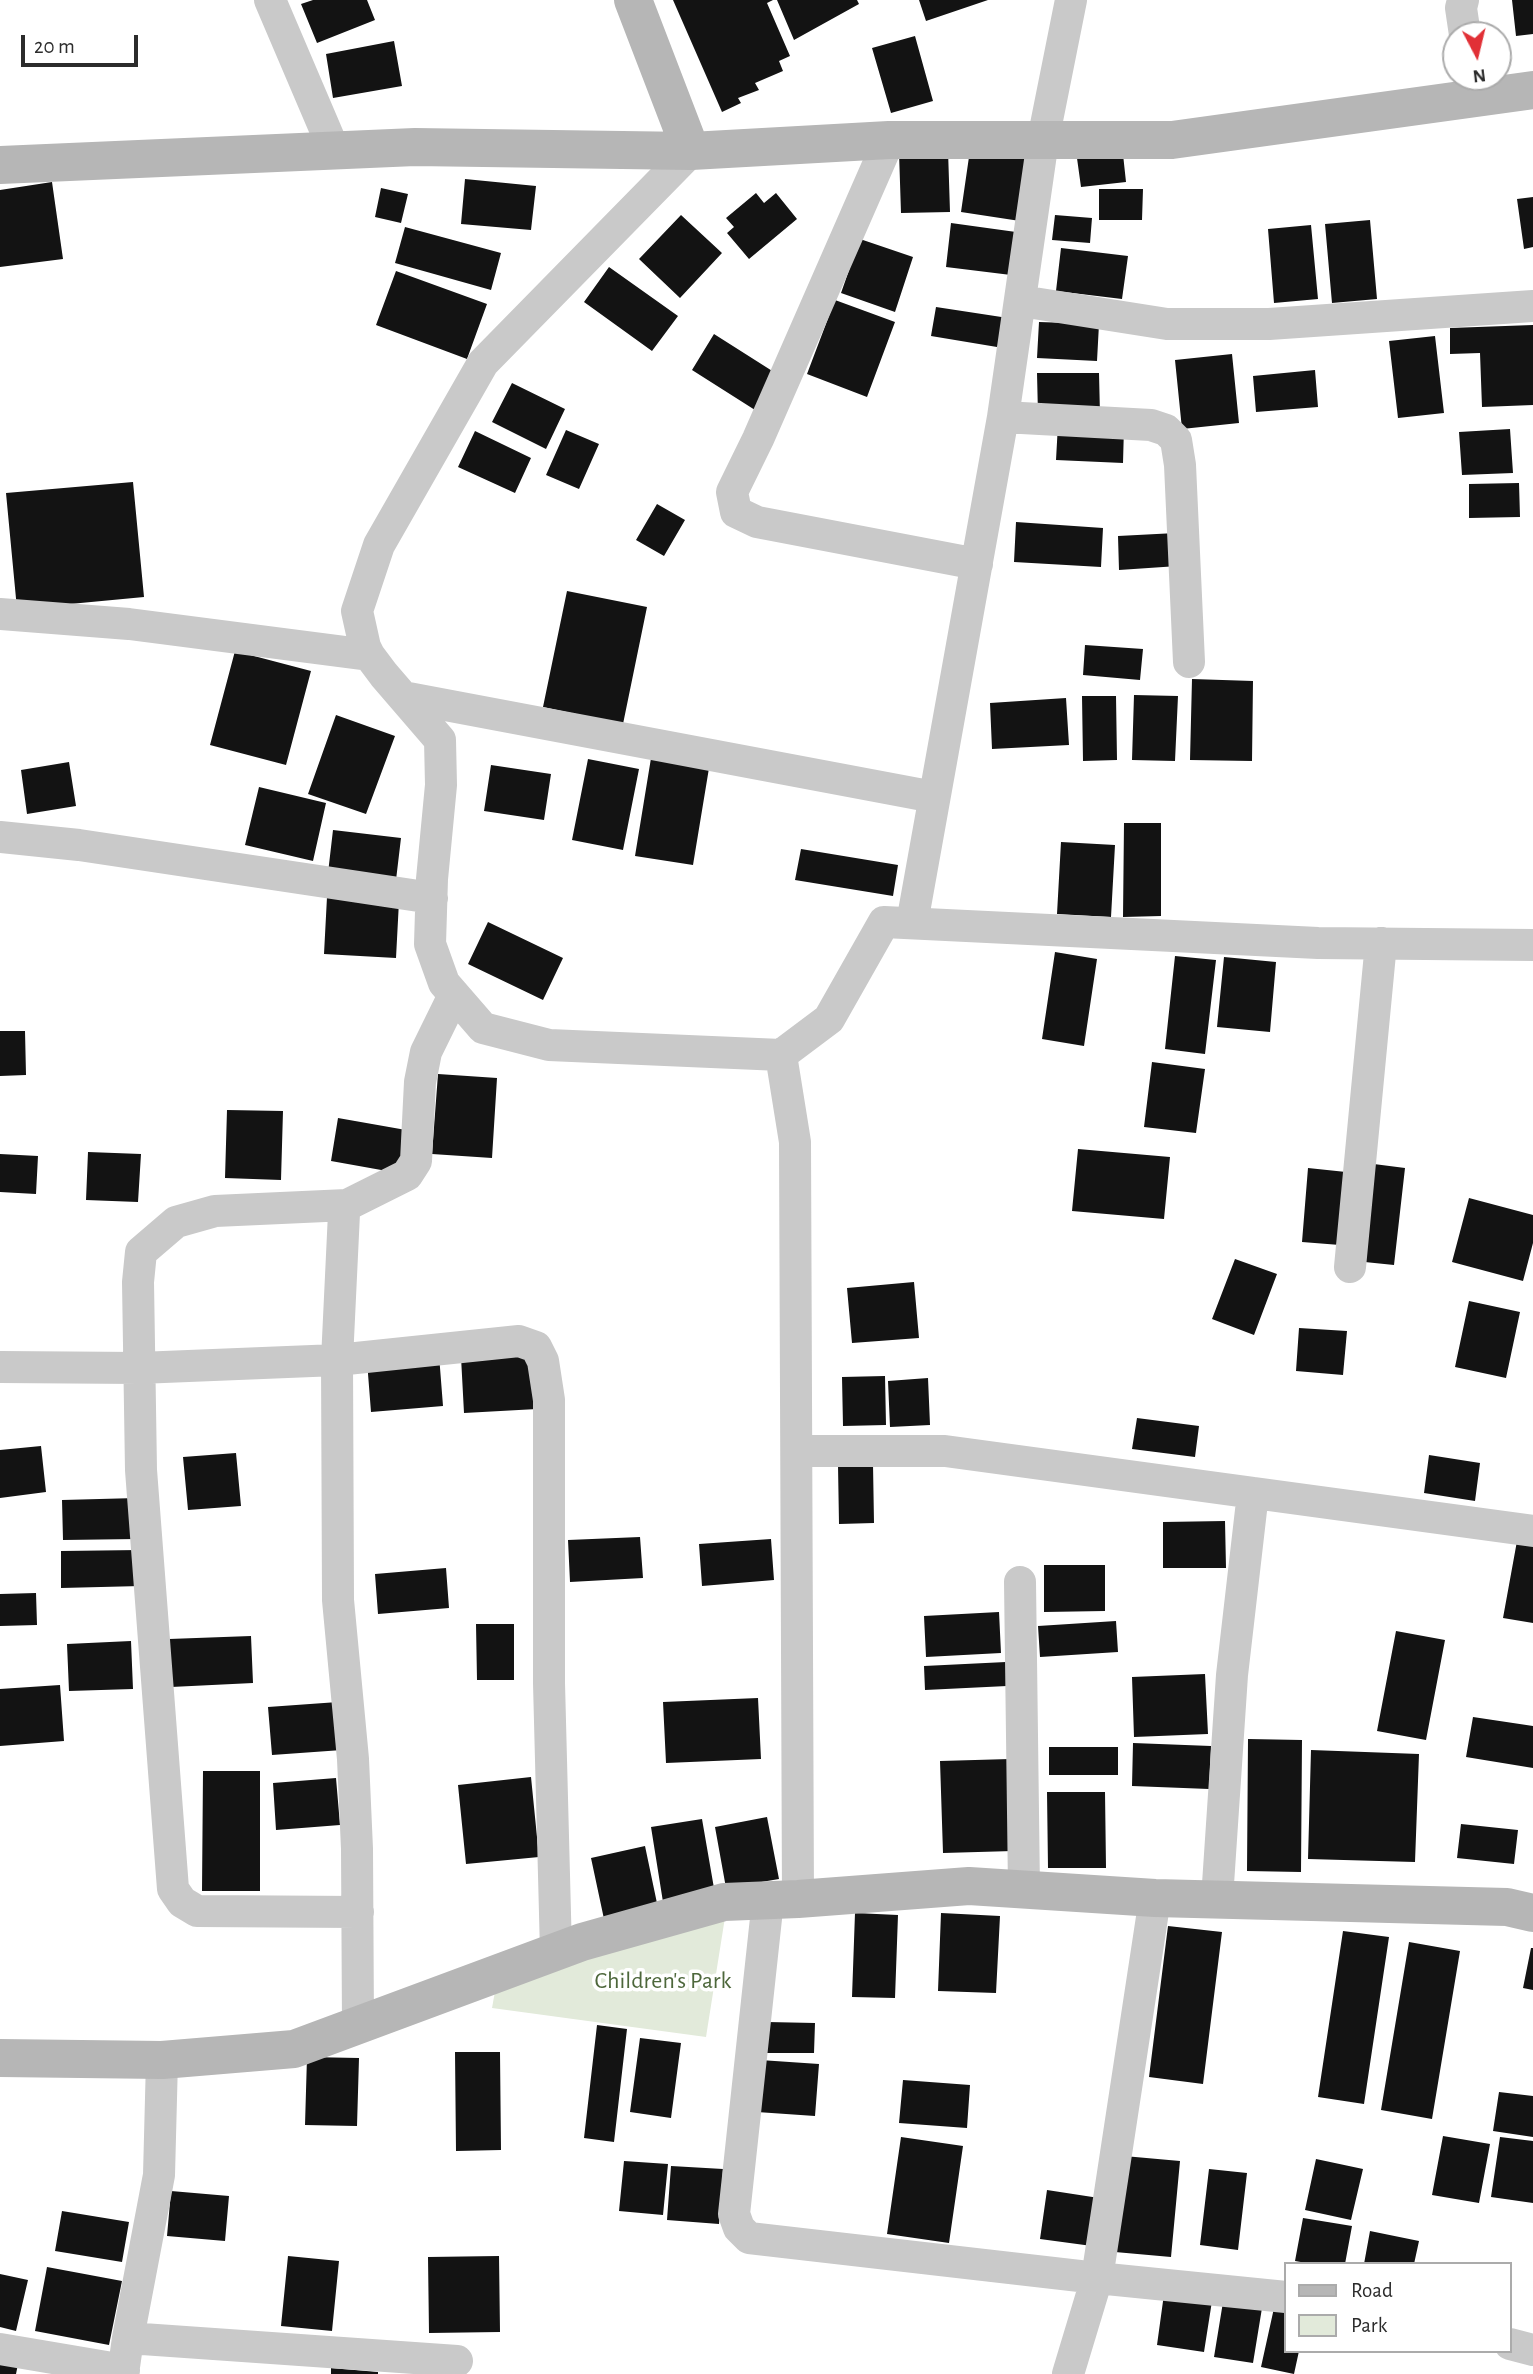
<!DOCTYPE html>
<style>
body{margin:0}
#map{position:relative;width:1533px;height:2374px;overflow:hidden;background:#fff;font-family:"Alegreya Sans",sans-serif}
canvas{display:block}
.legend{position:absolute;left:1284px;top:2262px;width:228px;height:91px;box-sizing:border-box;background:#fff;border:2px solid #ababab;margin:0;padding:9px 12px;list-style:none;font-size:21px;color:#2c2c2c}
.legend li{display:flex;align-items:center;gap:14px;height:35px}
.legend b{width:35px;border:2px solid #ababab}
.north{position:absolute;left:1442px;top:21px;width:70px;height:70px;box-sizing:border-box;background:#fff;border:2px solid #ababab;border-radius:50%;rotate:173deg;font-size:19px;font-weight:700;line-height:28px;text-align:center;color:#2c2c2c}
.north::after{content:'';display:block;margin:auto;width:24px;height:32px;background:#e13036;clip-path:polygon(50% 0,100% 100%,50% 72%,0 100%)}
.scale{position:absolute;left:21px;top:35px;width:117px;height:32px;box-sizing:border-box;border:4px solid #2c2c2c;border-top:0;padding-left:9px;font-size:21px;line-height:24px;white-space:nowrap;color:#2c2c2c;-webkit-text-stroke:5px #fff;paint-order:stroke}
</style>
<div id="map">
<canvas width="1533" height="2374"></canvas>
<ul class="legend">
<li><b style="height:9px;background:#b6b6b6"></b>Road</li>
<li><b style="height:19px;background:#e2eada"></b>Park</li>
</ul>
<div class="north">N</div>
<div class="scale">20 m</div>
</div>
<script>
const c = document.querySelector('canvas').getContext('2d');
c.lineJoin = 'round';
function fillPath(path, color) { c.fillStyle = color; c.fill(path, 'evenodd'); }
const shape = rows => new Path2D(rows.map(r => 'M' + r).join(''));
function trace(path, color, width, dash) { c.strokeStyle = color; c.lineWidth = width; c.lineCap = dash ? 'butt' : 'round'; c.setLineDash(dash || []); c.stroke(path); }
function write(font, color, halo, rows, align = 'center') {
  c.font = font + ' "Alegreya Sans",sans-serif'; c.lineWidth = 7; c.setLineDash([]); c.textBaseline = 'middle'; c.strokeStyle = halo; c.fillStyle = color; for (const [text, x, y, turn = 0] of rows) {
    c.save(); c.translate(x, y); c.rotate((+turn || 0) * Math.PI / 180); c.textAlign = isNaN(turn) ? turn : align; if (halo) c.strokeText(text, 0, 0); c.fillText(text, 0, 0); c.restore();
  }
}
const green = shape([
 [726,1911,706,2037,492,2008,496,1986]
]);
const building = shape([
 [313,0,367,0,375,20,317,43,301,4],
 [673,0,773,0,767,3,790,56,779,61,783,71,755,83,759,90,738,98,741,103,722,112],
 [777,0,857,0,859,4,794,40],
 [919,0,988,0,926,21],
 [1512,0,1533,0,1533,34,1516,36],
 [915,36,933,101,891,113,872,48],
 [394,41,402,86,333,98,326,54],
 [1122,145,1126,182,1081,187,1076,151],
 [948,150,950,212,901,213,899,152],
 [970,150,1030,158,1020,221,961,212],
 [465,179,536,186,531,230,461,224],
 [52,182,63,259,0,267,0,190],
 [381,188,408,194,401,223,375,217],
 [1099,189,1143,189,1142,220,1099,220],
 [756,193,764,203,776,193,797,219,749,259,727,233,734,227,726,218],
 [1533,197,1533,247,1524,249,1517,199],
 [681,215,722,253,680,298,639,259],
 [1055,215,1092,218,1090,243,1052,240],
 [1370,220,1377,299,1332,303,1325,224],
 [951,223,1016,232,1011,275,946,267],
 [1311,225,1318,299,1274,303,1268,229],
 [405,227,501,253,491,290,395,263],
 [860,239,913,257,895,312,841,293],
 [1061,248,1128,256,1122,299,1056,291],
 [609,267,678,316,652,351,584,302],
 [396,271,487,304,467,359,376,325],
 [835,300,895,322,867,397,807,374],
 [936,307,1008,318,1003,348,931,336],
 [1039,322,1099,324,1097,361,1037,358],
 [1533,325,1533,405,1482,407,1480,353,1450,354,1450,328],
 [714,334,777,374,755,410,692,370],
 [1435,336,1444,413,1398,418,1389,341],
 [1232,354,1239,423,1182,429,1175,360],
 [1315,370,1318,407,1256,412,1253,376],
 [1037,373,1099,373,1100,415,1038,415],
 [512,383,565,409,546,449,492,422],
 [1058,424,1124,427,1123,463,1056,460],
 [1510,429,1513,473,1462,475,1459,432],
 [566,430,599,444,579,489,546,475],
 [475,431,531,458,515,493,458,467],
 [133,482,144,597,17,609,6,493],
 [1519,483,1520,517,1469,518,1469,484],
 [657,504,685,520,664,556,636,540],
 [1016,522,1103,528,1101,567,1014,562],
 [1176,533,1178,566,1119,570,1118,536],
 [567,591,647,607,623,724,543,707],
 [1085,645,1143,649,1140,680,1083,675],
 [235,651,311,671,286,765,210,745],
 [1192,679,1253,681,1252,761,1190,760],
 [1134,695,1178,696,1175,761,1132,760],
 [1082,696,1116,696,1117,760,1083,761],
 [1066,698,1069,745,992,749,990,703],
 [336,715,395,736,366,814,308,794],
 [652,752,710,762,693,865,635,856],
 [588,759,639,769,623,850,572,840],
 [69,762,76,806,27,814,21,770],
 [491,765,551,774,544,820,484,811],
 [259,787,326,803,313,861,245,845],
 [1124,823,1161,823,1161,916,1123,917],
 [333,830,401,838,396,880,328,873],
 [1061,842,1115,845,1111,917,1057,914],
 [801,849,898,865,893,896,795,880],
 [327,897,399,901,396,958,324,954],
 [488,922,563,958,543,1000,468,964],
 [1055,952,1097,959,1084,1046,1042,1039],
 [1175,956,1216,960,1205,1054,1165,1049],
 [1224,957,1276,962,1270,1032,1217,1027],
 [0,1031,25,1031,26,1075,0,1076],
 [1152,1062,1205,1069,1196,1133,1144,1127],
 [438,1074,497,1078,492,1158,432,1154],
 [227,1110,283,1111,281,1180,225,1178],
 [338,1118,406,1130,398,1173,331,1161],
 [1078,1149,1170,1157,1164,1219,1072,1211],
 [88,1152,141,1154,138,1202,86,1200],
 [0,1154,38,1156,36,1194,0,1192],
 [1366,1163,1405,1168,1394,1265,1355,1261],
 [1308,1168,1346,1172,1340,1245,1302,1242],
 [1469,1198,1533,1215,1533,1243,1523,1281,1452,1262],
 [1235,1259,1277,1274,1254,1335,1212,1319],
 [914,1282,919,1338,852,1343,847,1288],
 [1469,1301,1520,1312,1506,1378,1455,1367],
 [1299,1328,1347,1331,1343,1375,1296,1371],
 [533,1353,537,1409,464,1413,461,1357],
 [439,1355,443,1406,371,1412,367,1361],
 [885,1376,886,1425,843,1426,842,1377],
 [928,1378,930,1425,890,1427,888,1381],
 [1137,1418,1199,1426,1195,1457,1132,1449],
 [41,1446,46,1492,0,1498,0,1450],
 [236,1453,241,1506,188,1510,183,1457],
 [1429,1455,1480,1463,1475,1501,1424,1493],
 [873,1464,874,1523,839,1524,838,1465],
 [137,1498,137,1539,63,1540,62,1500],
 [1225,1521,1226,1568,1163,1568,1163,1522],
 [640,1537,643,1578,570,1582,568,1540],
 [771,1539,774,1580,702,1586,699,1544],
 [1517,1541,1533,1544,1533,1623,1503,1618],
 [140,1550,141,1586,61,1588,61,1551],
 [1044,1565,1105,1565,1105,1611,1044,1612],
 [446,1568,449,1608,378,1614,375,1574],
 [36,1593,37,1625,0,1626,0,1594],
 [999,1612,1001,1653,926,1657,924,1616],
 [1116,1621,1118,1652,1040,1657,1038,1626],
 [476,1624,514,1624,514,1680,477,1680],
 [1396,1631,1445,1640,1426,1740,1377,1731],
 [251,1636,253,1683,171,1687,169,1639],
 [131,1641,133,1689,69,1691,67,1644],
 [1006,1662,1007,1686,925,1690,924,1666],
 [1205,1674,1208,1734,1134,1737,1132,1677],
 [60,1685,64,1741,0,1746,0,1689],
 [758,1698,761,1759,666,1763,663,1702],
 [338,1702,342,1750,272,1755,268,1707],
 [1473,1717,1533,1726,1533,1768,1466,1757],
 [1248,1739,1302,1740,1301,1872,1247,1871],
 [1133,1743,1211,1746,1209,1789,1132,1786],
 [1049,1747,1118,1747,1118,1775,1049,1775],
 [1311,1750,1419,1754,1415,1862,1308,1859],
 [1010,1759,1013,1851,943,1853,940,1761],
 [203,1771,260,1771,260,1891,202,1891],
 [531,1777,539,1857,466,1864,458,1785],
 [336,1778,340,1825,276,1830,273,1783],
 [1047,1792,1105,1792,1106,1868,1048,1868],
 [767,1817,779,1879,726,1888,715,1827],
 [702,1819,715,1894,663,1902,651,1827],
 [1461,1824,1518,1830,1514,1864,1457,1858],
 [645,1846,658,1908,604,1919,591,1858],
 [855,1913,898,1915,895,1998,852,1997],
 [941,1913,1000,1916,996,1993,938,1991],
 [1168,1926,1222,1932,1203,2084,1149,2077],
 [1343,1931,1389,1937,1364,2104,1318,2097],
 [1409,1942,1460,1951,1432,2119,1381,2110],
 [1531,1948,1533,1948,1533,1990,1523,1988],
 [767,2022,815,2023,814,2053,767,2053],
 [597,2025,627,2029,614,2142,584,2138],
 [640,2038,681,2043,671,2118,630,2112],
 [455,2052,500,2052,501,2150,456,2151],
 [307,2057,359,2058,357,2126,305,2125],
 [760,2060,819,2064,815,2116,757,2112],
 [903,2080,970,2085,967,2128,899,2123],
 [1499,2092,1533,2096,1533,2137,1493,2131],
 [1443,2136,1490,2144,1479,2203,1432,2195],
 [901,2137,963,2146,949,2243,887,2234],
 [1500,2137,1533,2141,1533,2203,1491,2197],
 [1124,2156,1180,2161,1171,2257,1115,2252],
 [1316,2159,1363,2169,1351,2220,1305,2210],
 [624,2161,668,2164,663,2215,619,2211],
 [671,2166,723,2169,719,2224,667,2220],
 [1209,2169,1247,2173,1238,2250,1200,2245],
 [1047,2190,1099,2198,1092,2246,1040,2239],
 [171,2191,229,2196,225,2241,167,2236],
 [62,2211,129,2222,122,2262,55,2251],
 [1303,2218,1352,2226,1345,2264,1312,2264,1295,2261],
 [1370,2231,1419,2241,1414,2264,1364,2264],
 [288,2256,339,2261,332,2331,281,2326],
 [499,2256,500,2332,429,2333,428,2257],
 [47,2267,122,2281,109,2345,35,2331],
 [0,2274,28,2280,16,2331,0,2327],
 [1164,2294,1212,2301,1204,2352,1157,2345],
 [1223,2302,1262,2308,1253,2363,1214,2357],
 [1274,2308,1286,2311,1286,2351,1299,2351,1294,2374,1261,2367],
 [0,2361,18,2364,16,2374,0,2374],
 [331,2368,378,2372,378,2374,331,2374]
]);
const street = shape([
 [270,0,334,150],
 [1463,0,1461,8,1465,35],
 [889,140,758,439,732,492,736,512,757,522,977,564],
 [691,151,483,363,379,545,357,611,365,647,369,655,384,675,440,740,441,785,432,879,430,944,444,983,483,1028,549,1045,781,1055,829,1019,884,922,1318,943,1533,945],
 [1021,301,1167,324,1269,324,1533,306],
 [1003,417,1151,425,1166,430,1176,440,1180,465,1189,662],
 [0,614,129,624,369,655],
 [403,697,934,797],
 [0,837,79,845,432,898],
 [912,923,1003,417,1043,140,1071,0],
 [781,1055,795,1142,798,1899],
 [347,1205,215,1211,176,1222,141,1252,138,1282,141,1470,173,1889,182,1902,197,1911,358,1912],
 [1350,1267,1381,943],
 [0,1367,139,1368,337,1360,519,1341,536,1347,543,1361,549,1400,549,1683,556,1952],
 [797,1451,945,1451,1533,1531],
 [1020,1582,1024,1889],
 [1217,1899,1232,1675,1253,1493],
 [768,1900,734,2214,739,2228,749,2238,1097,2278,1286,2297],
 [358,2026,357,1849,353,1759,338,1600,337,1360,344,1213,347,1205,407,1175,416,1161,420,1082,426,1052,454,995],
 [128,2338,457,2361],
 [1510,2344,1533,2350],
 [0,2349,124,2370],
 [123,2374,128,2338,159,2175,162,2060],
 [1068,2374,1097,2278,1155,1898]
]);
const secondary = shape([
 [633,0,691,151],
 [0,165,415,147,691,151,889,140,1172,140,1533,90],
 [0,2058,162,2060,294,2049,582,1942,724,1902,798,1899,969,1886,1155,1898,1507,1907,1533,1913]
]);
const parkNames = [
 ["Children's Park",663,1981]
];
fillPath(green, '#e2eada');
fillPath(building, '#131313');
trace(street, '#c9c9c9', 32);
trace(secondary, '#b6b6b6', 38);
write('24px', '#4d673b', '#fff', parkNames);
</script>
